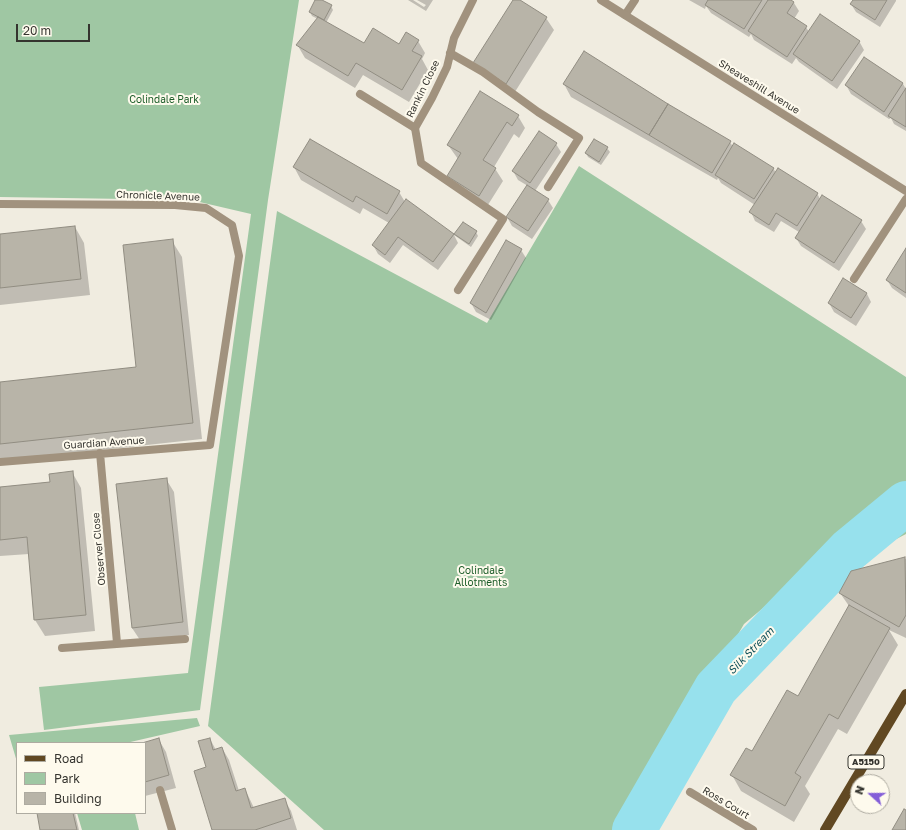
<!DOCTYPE html>
<style>
body{margin:0}
#map{position:relative;width:906px;height:830px;overflow:hidden;background:#f0ece0;font-family:"Golos Text",sans-serif}
canvas{display:block}
.legend{position:absolute;left:16px;top:742px;width:130px;height:72px;box-sizing:border-box;background:#fefaed;border:1px solid #aeaba1;margin:0;padding:5px 7px;list-style:none;font-size:12px;color:#35342f}
.legend li{display:flex;align-items:center;gap:8px;height:20px}
.legend b{width:20px;border:1px solid #aeaba1}
.north{position:absolute;left:850px;top:774px;width:40px;height:40px;box-sizing:border-box;background:#fefaed;border:1px solid #aeaba1;border-radius:50%;rotate:291deg;font-size:11px;font-weight:700;line-height:16px;text-align:center;color:#35342f}
.north::after{content:'';display:block;margin:auto;width:14px;height:18px;background:#845ed8;clip-path:polygon(50% 0,100% 100%,50% 72%,0 100%)}
.scale{position:absolute;left:16px;top:24px;width:74px;height:18px;box-sizing:border-box;border:2px solid #35342f;border-top:0;padding-left:5px;font-size:12px;line-height:14px;white-space:nowrap;color:#35342f;-webkit-text-stroke:3px #fefaed;paint-order:stroke}
</style>
<div id="map">
<canvas width="906" height="830"></canvas>
<ul class="legend">
<li><b style="height:5px;background:#614822"></b>Road</li>
<li><b style="height:11px;background:#9fc7a3"></b>Park</li>
<li><b style="height:11px;background:#b8b4a8"></b>Building</li>
</ul>
<div class="north">N</div>
<div class="scale">20 m</div>
</div>
<script>
const c = document.querySelector('canvas').getContext('2d');
c.lineJoin = 'round';
function fillPath(path, color) { c.fillStyle = color; c.fill(path, 'evenodd'); }
const shape = rows => new Path2D(rows.map(r => 'M' + r).join(''));
function trace(path, color, width, dash) { c.strokeStyle = color; c.lineWidth = width; c.lineCap = dash ? 'butt' : 'round'; c.setLineDash(dash || []); c.stroke(path); }
function write(font, color, halo, rows, align = 'center') {
  c.font = font + ' "Golos Text",sans-serif'; c.lineWidth = 4; c.setLineDash([]); c.textBaseline = 'middle'; c.strokeStyle = halo; c.fillStyle = color; for (const [text, x, y, turn = 0] of rows) {
    c.save(); c.translate(x, y); c.rotate((+turn || 0) * Math.PI / 180); c.textAlign = isNaN(turn) ? turn : align; if (halo) c.strokeText(text, 0, 0); c.fillText(text, 0, 0); c.restore();
  }
}
const green = shape([
 [0,0,299,0,268,200,200,710,44,730,39,687,188,673,251,214,191,200,0,197],
 [579,166,906,377,906,488,744,624,625,830,324,830,208,726,277,211,487,323],
 [906,496,906,534,852,562,795,614,729,691,687,756,656,810,648,830,629,830,751,627],
 [197,718,200,726,126,743,17,743,17,762,9,735],
 [77,813,135,813,139,830,82,830]
]);
const shadow = shape([
 [316,0,331,6,333,10,326,23,364,44,400,45,418,41,425,53,422,59,428,70,409,102,363,75,355,88,305,58,298,46,318,19,312,16,310,12],
 [408,0,413,0,424,7,426,5,417,0,433,0,426,11],
 [514,0,518,0,546,18,554,30,513,95,482,75],
 [689,0,790,0,794,3,799,11,794,19,806,27,809,32,859,41,864,50,837,89,799,62,796,58,792,64,754,40,751,34,749,37,711,13,706,6,705,9],
 [854,0,896,0,896,1,880,27,856,12,851,4],
 [564,84,667,104,730,142,733,147,773,168,776,173,817,193,820,199,861,221,866,229,839,271,801,246,796,238,799,232,781,221,774,232,755,221,751,212,755,205,721,183,718,178,717,180,571,97],
 [903,84,906,89,906,131,894,124,891,118,889,119,851,94,846,85],
 [518,116,525,128,519,138,514,134,494,167,503,181,486,208,455,188,448,176,458,159,448,145],
 [556,144,561,152,535,191,548,200,553,208,532,239,512,226,507,217,528,186,518,180,513,171],
 [607,148,610,152,601,165,588,157,586,153],
 [294,167,399,192,405,202,406,200,454,235,463,223,476,232,478,236,471,247,454,235,458,243,438,270,403,245,390,263,378,254,373,245,389,223,363,208,360,214,301,180],
 [75,227,84,243,90,295,0,305,0,235],
 [172,241,182,257,202,439,0,461,0,383,137,368],
 [521,250,526,258,491,320,476,312,471,303],
 [906,250,906,298,892,288,887,280],
 [844,279,867,294,871,302,856,326,834,312,829,303],
 [72,472,81,488,95,631,45,636,35,620,29,554,0,556,0,488,51,483],
 [166,479,174,492,189,635,140,640,132,628],
 [904,558,906,559,906,638,889,630,898,645,847,734,838,729,805,786,810,794,794,822,741,791,732,775,753,753,798,697,849,606,840,593],
 [210,739,216,750,222,748,229,760,239,791,245,789,254,808,284,799,291,811,297,830,213,830,207,768],
 [159,740,166,752,176,788,145,796,145,743],
 [38,813,75,813,79,830,41,830]
]);
const river = shape([
 [634,830,716,688,849,550,906,503]
]);
const building = shape([
 [315,0,322,0,332,5,324,20,309,12,315,0],
 [513,0,520,0,547,17,506,84,473,63,513,0],
 [708,0,762,0,744,29,705,5,708,0],
 [768,0,791,0,794,2,787,13,807,26,787,57,748,31,768,0],
 [853,0,887,0,875,20,850,4,853,0],
 [820,14,860,41,832,81,793,54,820,14],
 [318,17,364,43,373,28,399,44,406,32,419,40,412,51,422,56,402,90,356,63,348,76,296,45,318,17],
 [584,51,668,104,649,135,563,84,584,51],
 [864,57,903,83,884,112,845,85,864,57],
 [906,88,906,127,888,116,906,88],
 [480,91,519,115,512,126,507,122,483,160,496,168,479,196,447,176,461,153,447,145,480,91],
 [668,104,731,141,712,173,649,135,668,104],
 [539,131,557,143,530,183,512,171,539,131],
 [310,139,400,191,387,214,356,196,353,202,293,167,310,139],
 [594,139,608,147,599,162,585,153,594,139],
 [734,143,774,168,754,199,715,175,734,143],
 [778,168,818,193,797,226,776,213,769,225,749,212,778,168],
 [527,185,549,199,528,231,506,217,527,185],
 [822,195,862,220,834,263,795,238,822,195],
 [406,199,454,234,433,262,398,237,385,255,372,245,406,199],
 [463,222,477,231,469,244,454,234,463,222],
 [75,226,81,279,0,288,0,234,75,226],
 [173,239,193,423,0,444,0,382,136,367,123,245,173,239],
 [506,240,522,249,486,313,470,303,506,240],
 [906,248,906,293,886,280,906,248],
 [843,278,867,293,851,318,828,303,843,278],
 [73,471,86,615,34,620,27,537,0,540,0,487,50,482,49,474,73,471],
 [167,478,183,622,132,628,116,484,167,478],
 [905,557,906,615,899,627,839,593,851,571,905,557],
 [849,605,890,628,838,719,829,714,795,773,801,777,785,806,730,775,746,748,752,751,787,690,798,696,849,605],
 [159,738,169,775,145,782,145,743,142,743,159,738],
 [210,738,213,750,222,747,236,791,245,788,251,808,285,798,291,818,255,830,212,830,194,771,206,767,198,741,210,738],
 [904,809,906,810,906,830,892,830,904,809],
 [37,813,73,813,77,830,40,830,37,813]
]);
const lane = shape([
 [625,15,635,0],
 [450,53,483,72,538,112,579,138,548,187],
 [415,128,421,163,503,219,458,290],
 [854,279,906,199],
 [62,648,185,639],
 [690,792,753,830]
]);
const street = shape([
 [601,0,906,191],
 [360,94,415,128,432,98,447,67,454,38,473,0],
 [0,204,175,205,206,208,232,225,239,256,210,445,0,462],
 [100,453,117,643],
 [160,790,172,830]
]);
const primary = shape([
 [825,830,906,694]
]);
const shields = [
 [866,762,36]
];
const shieldNames = [
 ["A5150",866,762]
];
const streetNames = [
 ["Sheaveshill Avenue",759,87,32],
 ["Rankin Close",423,89,-64],
 ["Chronicle Avenue",158,196,2],
 ["Guardian Avenue",104,443,-4],
 ["Observer Close",99,549,-95],
 ["Ross Court",726,803,31]
];
const parkNames = [
 ["Colindale Park",164,100],
 ["Colindale",481,571],
 ["Allotments",481,583]
];
const waterNames = [
 ["Silk Stream",751,651,-46]
];
fillPath(green, '#9fc7a3');
fillPath(shadow, '#0003');
trace(river, '#97e1ed', 44);
fillPath(building, '#b8b4a8');
trace(building, '#918d82', 1);
trace(lane, '#a1927e', 8);
trace(street, '#a1927e', 8);
trace(primary, '#614822', 10);
for (const [x, y, w] of shields) { const box = new Path2D(); box.roundRect(x - w / 2, y - 7, w, 14, 3); c.fillStyle = '#fefaed'; c.fill(box); trace(box, '#35342f', 1); }
write('bold 9px', '#35342f', null, shieldNames);
write('10px', '#35342f', '#fefaed', streetNames);
write('10px', '#1c5d29', '#fefaed', parkNames);
write('italic 11px', '#11525b', '#fefaed', waterNames);
</script>
